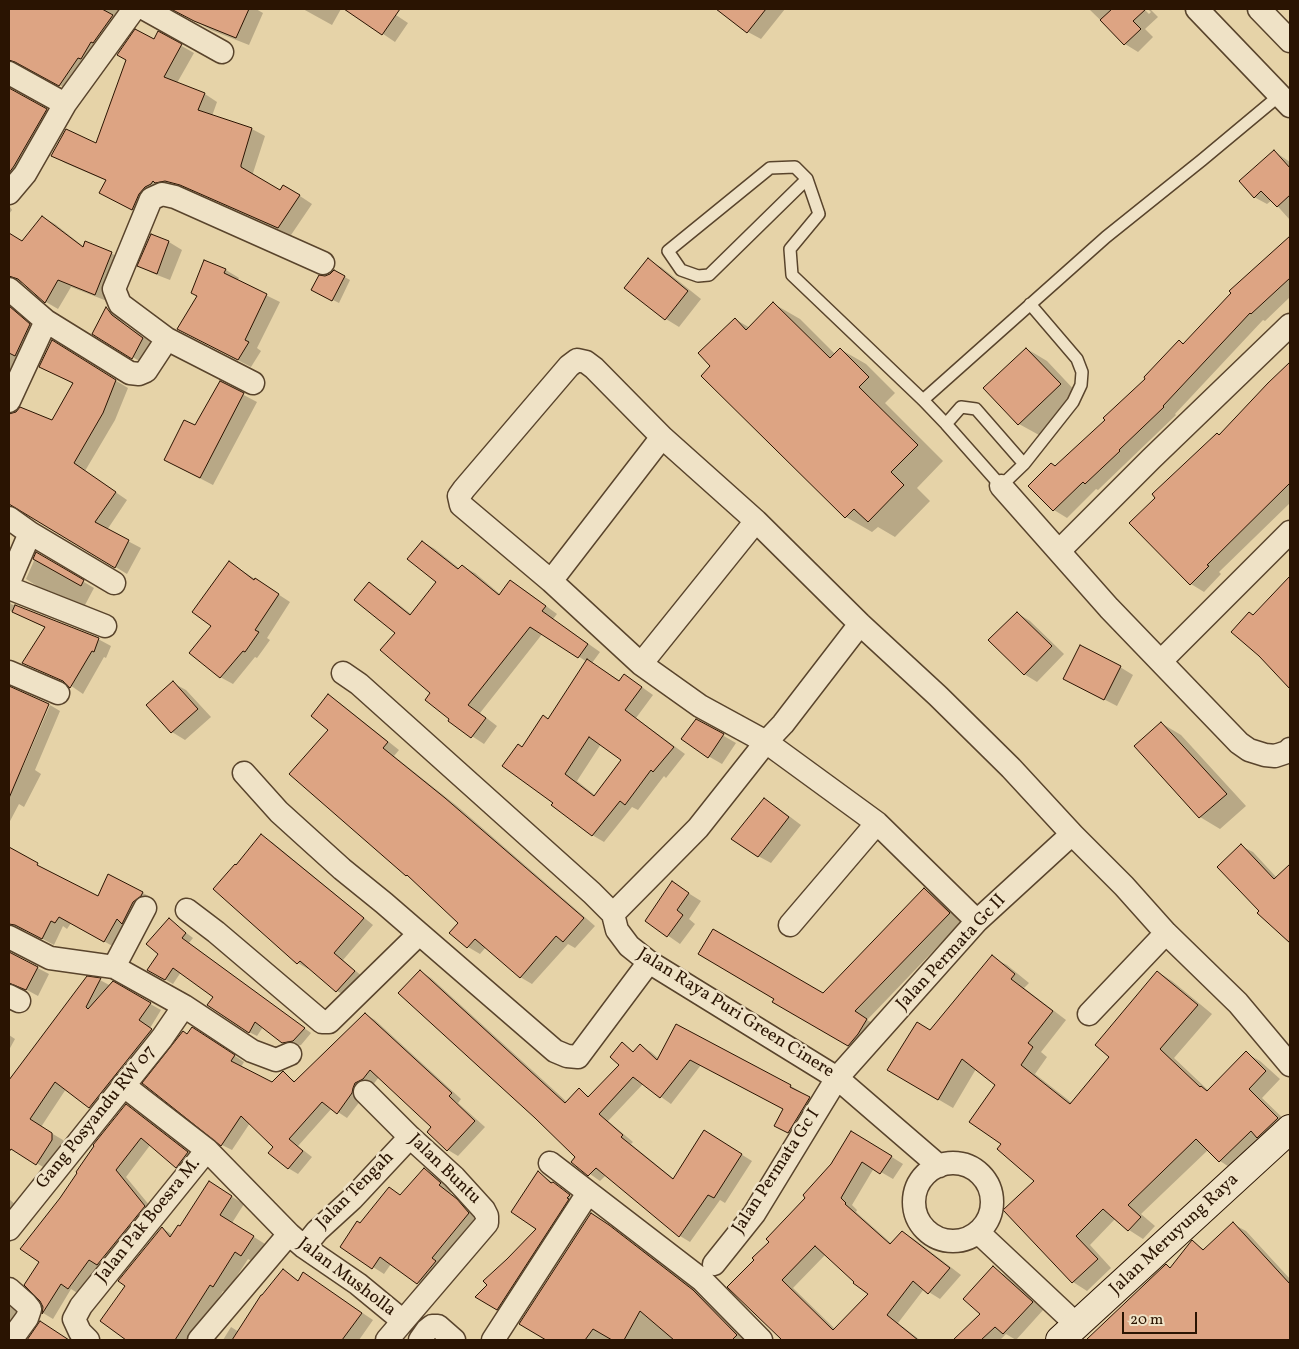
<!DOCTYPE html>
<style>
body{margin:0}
#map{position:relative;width:1299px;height:1349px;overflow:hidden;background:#e6d3a8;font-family:Vollkorn,serif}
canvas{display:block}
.frame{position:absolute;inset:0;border:10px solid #2a1402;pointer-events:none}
.scale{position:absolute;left:1122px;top:1312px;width:75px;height:22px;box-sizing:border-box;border:2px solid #2a1402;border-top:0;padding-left:6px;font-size:15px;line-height:18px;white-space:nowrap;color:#2a1402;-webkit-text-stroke:4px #efe2c6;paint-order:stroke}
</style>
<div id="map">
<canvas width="1299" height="1349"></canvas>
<div class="frame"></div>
<div class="scale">20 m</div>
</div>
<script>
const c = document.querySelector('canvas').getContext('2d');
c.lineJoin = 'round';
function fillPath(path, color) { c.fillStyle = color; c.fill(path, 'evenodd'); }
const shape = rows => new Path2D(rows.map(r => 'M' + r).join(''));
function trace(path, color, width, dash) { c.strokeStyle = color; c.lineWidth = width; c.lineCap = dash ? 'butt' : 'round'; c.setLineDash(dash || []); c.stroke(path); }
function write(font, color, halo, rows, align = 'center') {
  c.font = font + ' Vollkorn,serif'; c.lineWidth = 5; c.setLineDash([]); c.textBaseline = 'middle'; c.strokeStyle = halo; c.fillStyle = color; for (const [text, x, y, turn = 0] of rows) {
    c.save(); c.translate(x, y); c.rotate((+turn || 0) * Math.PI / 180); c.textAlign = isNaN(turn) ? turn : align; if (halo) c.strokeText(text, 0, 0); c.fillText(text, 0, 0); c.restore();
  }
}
const shadow = shape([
 [9,9,134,9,72,92,27,67,9,47],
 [174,9,256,9,263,13,249,45,211,30],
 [303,9,341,9,332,25],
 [346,9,387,9,408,23,395,42],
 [727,9,785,9,761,39,748,32,723,13],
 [1089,9,1144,9,1149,14,1151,12,1148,9,1150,9,1158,17,1145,29,1153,37,1138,52,1125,44],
 [159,33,194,53,177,83,205,94,217,102,212,116,252,129,265,136,253,173,254,176,280,191,297,194,312,204,291,235,195,192,179,188,145,217,113,200,107,181,65,163,52,155,97,144],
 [9,89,59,117,9,197],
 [1275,152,1290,162,1290,220,1272,200,1267,204,1254,197],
 [9,205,12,210,9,214],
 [42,217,55,224,84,247,86,243,111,253,124,261,107,301,71,287,58,309,46,302,24,283,18,283,9,293,9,234,23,243],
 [151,236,169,242,182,250,170,280,152,273,139,266],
 [1290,237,1290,297,1265,321,1263,320,1175,414,1176,415,1098,490,1096,489,1067,518,1054,510,1029,486,1056,467,1107,420,1147,379,1179,341,1185,344,1233,293,1231,291],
 [648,260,661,267,701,299,679,327,666,319,626,287],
 [205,262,226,270,239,278,237,281,280,302,257,348,261,351,251,367,192,336],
 [334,271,350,280,339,303,319,293,325,277],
 [9,301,12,307,42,332,9,395],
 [774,304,800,319,835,354,840,349,866,364,895,393,885,403,943,461,917,488,930,501,895,537,878,527,872,532,846,517,702,376,712,366,735,319,750,328],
 [106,309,119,316,125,324,156,346,146,365,94,334],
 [64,349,128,388,115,420,85,471,127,500,107,530,141,548,127,574,11,503,9,507,9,412,10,416,52,421,74,384,41,367],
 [1027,349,1047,361,1080,396,1039,435,1019,424],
 [1290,364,1290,503,1219,572,1221,574,1204,592,1191,584,1131,523],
 [221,383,257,402,213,485,178,467,195,427],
 [423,542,435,549,460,569,462,566,475,573,501,595,510,582,523,589,557,614,553,619,600,652,592,663,620,681,625,675,653,695,636,718,685,754,666,778,664,776,638,810,632,807,604,842,592,835,554,802,523,748,548,720,587,662,543,633,480,713,497,726,484,744,449,721,451,719,432,693,369,584,382,591,412,615,438,581],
 [601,744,623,760,596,796,577,781],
 [37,554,94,588,85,605,37,586,26,579],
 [229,562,290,602,267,638,270,640,257,658,255,657,233,684,220,677,213,626],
 [1290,577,1290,688,1274,671,1254,616],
 [9,594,11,604,98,639,111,646,106,658,104,657,83,694,67,683,24,663,46,628,9,610],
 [1017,613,1030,621,1064,654,1037,682,1024,674],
 [1120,667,1133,675,1117,706,1078,686],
 [173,683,186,690,211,717,185,740,172,732],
 [9,685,13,689,20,768,22,769,50,705,60,711,35,770,41,774,24,807,19,804,9,823],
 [328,696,340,703,399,750,394,756,457,806,595,926,575,948,568,944,532,984,520,977,486,947,480,954,468,947,451,933,460,923,413,879,406,875,330,730],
 [696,720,736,743,722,764,708,756],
 [1161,723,1181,735,1246,806,1220,829,1200,817,1136,746],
 [764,799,777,807,801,825,771,863,758,856],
 [262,836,272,842,373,925,343,960,364,978,347,997,337,991,310,967,308,969,298,963,236,867],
 [1241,846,1253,852,1277,878,1290,865,1290,940,1261,911],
 [9,849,48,872,98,898,143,893,154,899,116,948,71,923,67,929,63,926,54,945,28,931,21,930,14,932,9,937],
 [924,889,938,897,962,921,867,1020,880,1027,862,1052,774,1002,776,998,823,995],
 [685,891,701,901,689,919,695,924,680,944,647,921],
 [169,920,193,938,189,943,311,1033,301,1045,291,1047,263,1027,257,1036,249,1032,214,996,181,972,173,984,149,970,159,954],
 [9,951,13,955,49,974,38,996,27,990,21,989,15,990,9,987],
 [992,957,1007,965,1029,983,1024,988,1066,1020,1041,1052,1047,1057,1035,1074,1072,1103,1111,1057,1158,972,1172,981,1212,1014,1174,1058,1209,1091,1246,1053,1260,1061,1280,1079,1262,1098,1290,1125,1234,1170,1220,1161,1208,1150,1141,1214,1155,1226,1143,1239,1129,1230,1116,1218,1090,1245,1111,1268,1087,1291,1073,1282,1036,1181,1003,1144,997,1085,976,1069,953,1108,888,1070,931,1032],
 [420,971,431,978,567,1102,579,1090,590,1097,621,1065,622,1044,634,1052,640,1046,651,1052,659,1059,676,1026,791,1086,801,1092,800,1094,820,1104,799,1138,786,1131,785,1109,701,1065,671,1104,643,1084,608,1121,633,1142,631,1144,674,1179,715,1138,752,1161,725,1203,720,1200,690,1242,680,1236,606,1175,600,1181,573,1162,577,1157],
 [87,978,100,980,111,986,113,983,161,1010,150,1028,162,1037,101,1113,66,1089,41,1127,63,1140,63,1147,48,1170,10,1147,9,1150,9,1082],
 [365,1014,375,1020,461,1099,458,1103,485,1127,458,1156,448,1150,433,1127,379,1077,347,1118,332,1108,298,1146,312,1157,298,1174,288,1168,275,1147,250,1123,232,1150,222,1145,188,1036,202,1034,244,1062,241,1067,272,1084,283,1073,296,1082],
 [9,1035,15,1039,9,1050],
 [126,1106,137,1112,198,1159,187,1173,176,1167,151,1144,126,1177,155,1212,79,1294,71,1289,53,1319,43,1313,41,1262,61,1199],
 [863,1139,903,1164,893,1179,874,1168,852,1205,857,1210,856,1212,892,1244,902,1232,914,1239,961,1275,940,1299,924,1289,898,1323,920,1340,784,1340,729,1287,756,1260],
 [826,1254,870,1294,835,1329,793,1288],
 [424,1169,436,1176,452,1191,450,1193,468,1208,480,1220,430,1290,391,1264,384,1274,342,1247,361,1225,401,1196],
 [538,1172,580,1202,508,1315,477,1297,538,1229],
 [221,1190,244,1204,232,1223,265,1244,254,1262,248,1259,226,1293,223,1291,192,1340,128,1340,101,1321,127,1286,162,1228,173,1235],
 [9,1199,23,1211,9,1219],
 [603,1222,621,1234,706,1298,747,1340,548,1340,521,1323],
 [1233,1224,1246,1231,1290,1279,1290,1340,1089,1339,1166,1266,1171,1269,1192,1242,1205,1250],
 [993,1268,1005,1275,1044,1309,1016,1340,1006,1334,1000,1340,955,1340,982,1314],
 [283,1271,299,1281,304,1274,373,1320,359,1340,223,1340,231,1327,239,1332],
 [9,1299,27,1320,9,1340]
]);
const building = shape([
 [9,9,102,9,113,15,93,43,91,42,81,59,78,58,59,86,15,62,9,60,9,9],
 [171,9,249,9,236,38,194,21,171,9],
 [344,9,400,9,382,35,344,9],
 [716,9,766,9,747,33,716,9],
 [1112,9,1146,9,1133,21,1141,29,1124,45,1100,20,1112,9],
 [135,29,154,39,158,31,182,44,164,77,205,93,198,110,252,128,241,165,241,167,280,190,283,185,300,195,278,228,180,185,165,181,155,183,153,181,151,184,145,187,139,194,132,210,99,193,106,180,51,156,66,129,96,143,126,60,117,55,135,29],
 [9,88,47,109,14,166,9,173,9,88],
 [1274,150,1290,168,1290,195,1277,207,1261,191,1254,198,1239,181,1274,150],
 [42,216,83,247,85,241,112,252,95,295,58,280,45,303,18,279,9,276,9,233,22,241,42,216],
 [151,234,169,241,157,274,137,266,151,234],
 [1290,236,1290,278,1251,314,1250,313,1163,406,1164,407,1119,450,1120,451,1085,484,1083,482,1053,511,1028,486,1051,463,1055,466,1105,420,1103,418,1145,379,1144,377,1179,340,1183,344,1231,293,1229,291,1290,236],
 [648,258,688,291,665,320,624,288,648,258],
 [204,260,226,269,224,273,267,294,245,340,249,342,238,360,177,329,197,296,191,293,204,260],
 [334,270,345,276,332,301,311,290,319,275,325,276,330,274,334,270],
 [773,302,830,358,840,348,869,377,859,387,918,445,891,472,904,485,868,522,854,509,845,518,701,376,710,366,698,353,735,318,746,330,773,302],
 [9,306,30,324,15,356,9,353,9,306],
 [106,307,112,315,143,338,132,359,92,334,106,307],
 [52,340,116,380,103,413,74,463,116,492,95,522,129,540,115,568,9,504,9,414,16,412,20,407,52,420,73,383,39,367,52,340],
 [1026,348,1061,384,1018,425,983,388,1026,348],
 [1290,362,1290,483,1207,565,1209,566,1190,585,1129,523,1155,498,1152,494,1217,433,1219,435,1268,383,1290,362],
 [220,381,244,393,200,478,164,460,184,420,195,425,220,381],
 [422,541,458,569,462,565,499,595,510,580,546,606,542,611,588,644,578,658,530,627,468,705,486,718,471,738,448,721,449,719,425,700,430,693,380,650,395,633,354,600,369,582,410,615,436,582,407,559,422,541],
 [36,552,84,580,81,586,33,559,36,552],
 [229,561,254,580,255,578,279,594,255,630,259,632,245,652,243,651,220,678,189,653,211,626,192,612,229,561],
 [1290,576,1290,689,1259,656,1231,632,1249,612,1253,615,1290,576],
 [15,605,99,638,94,652,92,651,70,688,63,681,22,663,45,627,12,612,15,605],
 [1017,612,1052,646,1024,675,988,640,1017,612],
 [1080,645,1121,666,1104,700,1063,679,1080,645],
 [587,659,619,681,624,674,642,687,625,710,674,747,653,772,651,770,625,805,620,801,592,836,551,805,553,803,502,766,518,744,522,747,543,715,548,719,587,659],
 [589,737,621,760,594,796,565,774,589,737],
 [173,681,198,709,171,733,146,705,173,681],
 [9,686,49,704,9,798,9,686],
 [328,694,388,742,383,748,445,798,584,918,563,942,556,936,520,978,475,939,467,948,449,933,458,923,407,875,406,876,289,774,328,730,311,716,328,694],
 [696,719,724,734,708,758,681,739,696,719],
 [1161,722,1227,794,1199,818,1134,746,1161,722],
 [764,798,789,817,758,857,731,839,764,798],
 [261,834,364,918,334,953,355,971,336,992,300,961,297,964,213,889,235,864,236,865,261,834],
 [1241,844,1274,879,1290,864,1290,943,1257,913,1259,911,1217,867,1241,844],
 [9,847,38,863,37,865,98,896,108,874,143,892,141,896,133,902,122,924,117,919,104,942,59,917,55,923,51,921,42,939,15,925,9,924,9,847],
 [672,881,689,893,677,910,683,915,667,937,645,921,672,881],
 [924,888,950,913,855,1011,867,1019,858,1034,848,1046,772,1002,774,999,698,954,713,929,823,993,924,888],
 [169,918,186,933,182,938,305,1028,293,1041,282,1043,255,1022,249,1033,207,1005,213,997,173,968,165,980,147,970,158,954,146,944,169,918],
 [9,952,38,967,26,990,9,983,9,952],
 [992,955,1015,974,1011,979,1053,1011,1028,1043,1033,1047,1021,1065,1070,1104,1109,1057,1095,1045,1157,971,1198,1005,1160,1049,1200,1087,1201,1086,1207,1091,1246,1051,1266,1071,1249,1089,1278,1118,1257,1138,1251,1131,1219,1162,1196,1139,1128,1205,1141,1217,1128,1231,1103,1209,1076,1236,1098,1259,1072,1283,1003,1210,1034,1181,997,1149,1001,1144,969,1122,995,1085,962,1059,938,1100,887,1070,917,1022,930,1030,992,955],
 [420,970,565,1103,579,1088,588,1097,619,1065,610,1057,622,1042,633,1052,640,1044,657,1060,676,1024,791,1085,790,1087,810,1097,788,1133,774,1126,783,1109,690,1060,660,1098,633,1077,599,1114,623,1135,621,1137,673,1179,704,1130,742,1154,714,1198,708,1195,679,1237,596,1168,588,1176,571,1162,575,1157,535,1118,398,993,420,970],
 [87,976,101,978,86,1007,88,1009,113,981,151,1003,139,1020,152,1029,89,1108,55,1082,30,1119,52,1133,52,1140,36,1165,11,1149,9,1152,9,1080,87,976],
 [365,1013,452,1093,449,1096,475,1121,447,1151,427,1132,431,1127,370,1070,363,1079,355,1083,353,1088,352,1093,337,1114,322,1102,289,1139,303,1151,288,1169,268,1153,273,1147,241,1116,221,1146,142,1083,183,1031,187,1034,192,1027,235,1055,231,1061,272,1082,283,1071,294,1082,365,1013],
 [126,1104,188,1152,176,1168,141,1138,116,1170,145,1206,97,1265,89,1260,68,1289,61,1284,42,1314,43,1307,40,1301,24,1285,39,1262,20,1249,60,1198,77,1173,76,1172,94,1146,93,1145,126,1104],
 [851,1131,892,1156,880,1174,862,1162,841,1198,846,1203,845,1204,890,1244,902,1231,950,1268,928,1294,913,1281,887,1315,918,1340,782,1340,727,1287,754,1260,752,1258,769,1242,766,1239,805,1198,803,1195,831,1164,851,1131],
 [815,1246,854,1282,853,1283,868,1294,833,1330,782,1280,815,1246],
 [424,1168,441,1183,439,1185,457,1199,469,1213,432,1258,436,1261,417,1284,380,1257,372,1269,340,1247,357,1221,360,1223,389,1187,400,1195,424,1168],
 [538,1171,551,1183,553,1182,570,1195,567,1198,569,1199,497,1310,475,1297,487,1285,483,1281,507,1259,536,1229,511,1212,538,1171],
 [209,1181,232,1196,220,1215,254,1236,241,1256,235,1252,213,1287,210,1285,175,1340,126,1340,100,1321,125,1286,118,1281,162,1227,170,1237,178,1225,180,1226,209,1181],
 [591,1213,609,1225,693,1290,737,1335,732,1340,674,1340,640,1311,624,1340,612,1340,593,1329,585,1340,546,1340,519,1324,591,1213],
 [1233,1222,1290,1284,1290,1340,1086,1340,1166,1264,1170,1268,1192,1240,1203,1250,1233,1222],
 [993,1266,1033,1302,1003,1334,995,1327,981,1340,953,1340,980,1314,963,1299,993,1266],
 [283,1269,298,1281,303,1272,362,1313,342,1340,232,1340,261,1295,262,1295,283,1269],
 [40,1321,69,1340,27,1340,40,1321]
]);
const lane = shape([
 [807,179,709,275,698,276,681,270,668,251,770,168,795,167,807,179,819,214,790,249,792,275,923,400,946,424,1001,486,1024,464,1073,402,1081,385,1082,372,1077,359,1030,304],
 [923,400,1106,237,1202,160,1280,95],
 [946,424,961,407,976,409,1024,464]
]);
const street = shape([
 [145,9,222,52],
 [1197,9,1290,106],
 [1259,9,1290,41],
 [9,73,65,104],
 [9,193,25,174,65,104,134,9],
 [9,289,46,321,130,373,139,374,146,371,167,339],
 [253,383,167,339,120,304,114,289,151,199,162,194,175,197,323,263],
 [9,401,46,321],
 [1001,486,1109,608,1239,743,1249,750,1265,755,1275,756,1287,752,1290,749],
 [9,518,30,533,9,582],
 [30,533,114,583],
 [1059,551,1151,459,1290,325],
 [551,581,662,437],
 [9,588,105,626],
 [1161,661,1290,532],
 [641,664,756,521],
 [9,672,58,693],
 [343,673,359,684,592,893,613,914,617,930,629,946,649,962,837,1078,939,1166],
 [244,773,279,812,342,869,384,903,555,1051,567,1056,578,1057,649,962],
 [187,910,216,932,322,1022,329,1022,419,934],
 [613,914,698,828,766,742,783,724,860,624],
 [977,921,877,823,766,742,700,706,641,664,551,581,461,505,459,496,464,489,569,366,577,360,586,362,594,368,662,437,756,521,860,624,938,696,1011,768,1072,834,1124,886,1166,933,1238,1003,1290,1065],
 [790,925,877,823],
 [9,937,50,958,114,967,184,1006,252,1051,276,1060,290,1054],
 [114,967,145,908],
 [9,996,19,1001],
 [1089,1014,1166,933],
 [123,1085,207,1150,289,1234,304,1247,358,1284,403,1321],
 [365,1092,410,1137,454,1177,484,1210,487,1216,487,1223,387,1340],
 [550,1163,702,1280,761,1340],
 '914 1202a39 39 0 1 1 78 0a39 39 0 1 1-78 0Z',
 [9,1229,162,1038,184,1006],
 [979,1233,1077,1325],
 [304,1247,317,1231,352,1199,410,1137],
 [714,1264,754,1214,837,1078,977,921,1072,834],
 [9,1289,26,1304,30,1309,27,1318,11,1340],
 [88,1340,80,1332,74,1319,81,1306,207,1150],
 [199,1340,289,1234],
 [420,1340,427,1330,432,1326,438,1326,454,1340],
 [493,1340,588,1193]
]);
const secondary = shape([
 [1060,1340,1290,1129]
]);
const streetNames = [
 ["Jalan Permata Gc II",952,953,-47],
 ["Jalan Raya Puri Green Cinere",735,1014,32],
 ["Gang Posyandu RW 07",97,1118,-51],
 ["Jalan Buntu",444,1170,44],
 ["Jalan Permata Gc I",777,1172,-57],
 ["Jalan Tengah",356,1191,-45],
 ["Jalan Pak Boesra M.",149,1221,-51],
 ["Jalan Meruyung Raya",1175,1235,-43],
 ["Jalan Musholla",346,1278,37]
];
fillPath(shadow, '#0003');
fillPath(building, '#dda483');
trace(building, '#2a1402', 1);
trace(lane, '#59442c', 14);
trace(street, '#59442c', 25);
trace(secondary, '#2a1402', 30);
trace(lane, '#efe2c6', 11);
trace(street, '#efe2c6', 22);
trace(secondary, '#efe2c6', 28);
write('18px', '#2a1402', '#efe2c6', streetNames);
</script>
